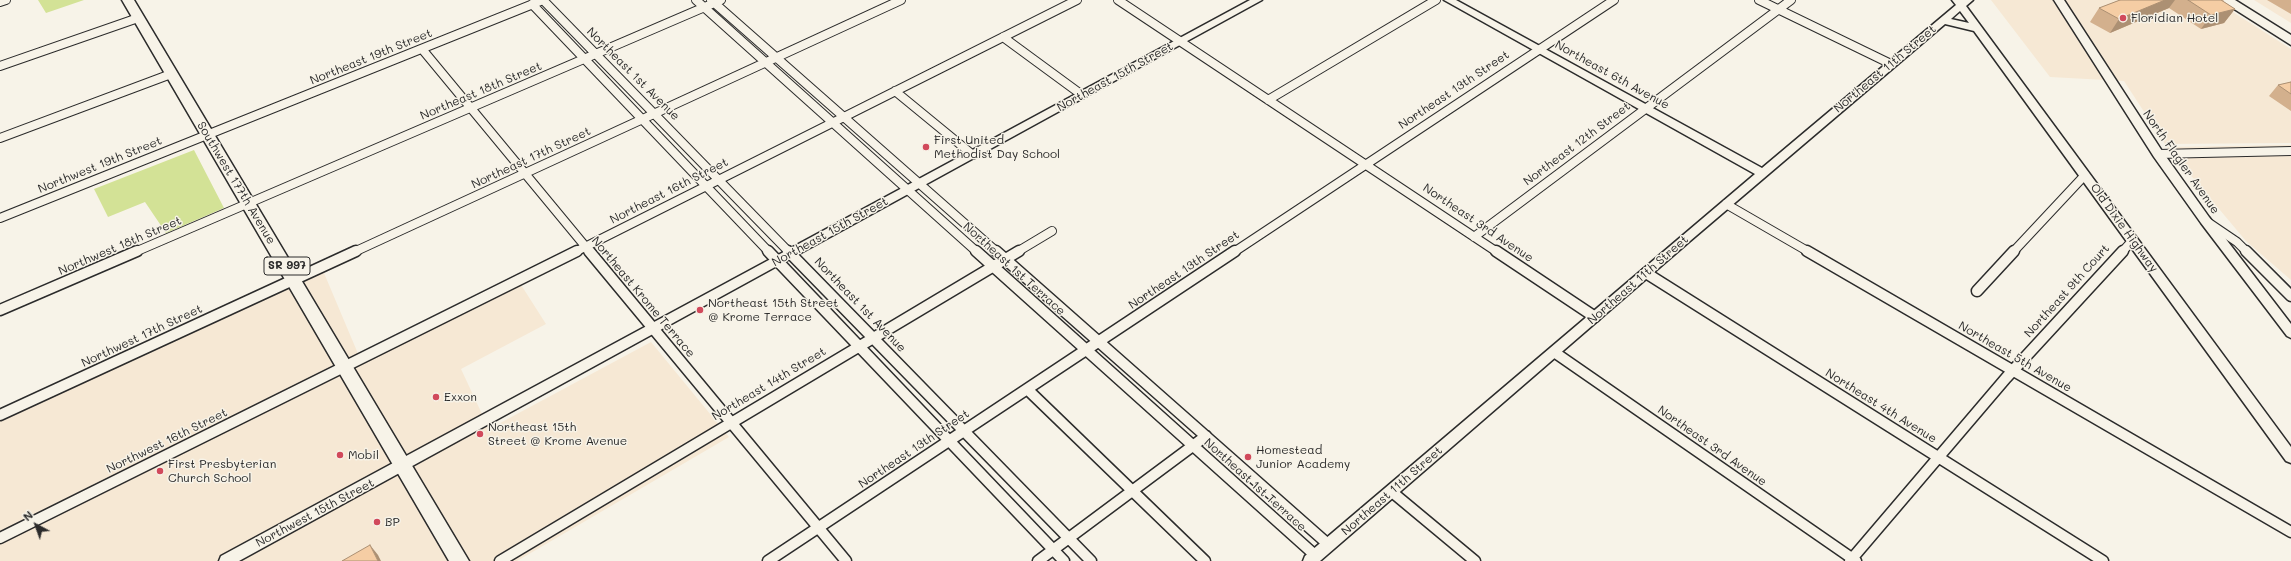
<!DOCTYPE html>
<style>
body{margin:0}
#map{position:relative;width:2291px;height:561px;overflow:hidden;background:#f7f3e8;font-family:Mali,sans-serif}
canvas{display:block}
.north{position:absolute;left:16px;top:505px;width:40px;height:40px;-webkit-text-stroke:3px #f7f3e8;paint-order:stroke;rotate:319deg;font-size:11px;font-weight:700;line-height:16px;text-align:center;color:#2b2b2b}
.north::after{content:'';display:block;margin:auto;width:14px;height:18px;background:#2b2b2b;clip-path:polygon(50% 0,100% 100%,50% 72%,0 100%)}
</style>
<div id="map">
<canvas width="2291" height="561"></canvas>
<div class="north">N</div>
</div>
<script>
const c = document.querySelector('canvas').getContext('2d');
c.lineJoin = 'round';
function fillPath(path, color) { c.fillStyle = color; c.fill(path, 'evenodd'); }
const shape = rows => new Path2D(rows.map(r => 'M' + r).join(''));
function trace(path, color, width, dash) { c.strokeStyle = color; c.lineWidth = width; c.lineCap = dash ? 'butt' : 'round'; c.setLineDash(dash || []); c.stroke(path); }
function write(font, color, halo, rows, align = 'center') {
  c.font = font + ' Mali,sans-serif'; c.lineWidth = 3; c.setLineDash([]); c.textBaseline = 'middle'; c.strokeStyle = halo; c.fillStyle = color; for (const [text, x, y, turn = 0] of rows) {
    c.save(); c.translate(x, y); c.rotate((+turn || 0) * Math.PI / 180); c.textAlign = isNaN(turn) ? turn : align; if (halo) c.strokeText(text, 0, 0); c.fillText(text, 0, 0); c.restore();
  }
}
const built = shape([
 [1991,0,2214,0,2291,49,2291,143,2165,144,2124,81,2050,77],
 [2254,0,2291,0,2291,23],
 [2291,145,2291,280,2246,241,2167,147],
 [324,273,359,356,516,277,546,324,461,369,489,429,651,342,729,437,517,561,0,561,0,412]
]);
const green = shape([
 [38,0,84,0,46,13],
 [194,150,224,208,166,233,145,202,108,217,94,189]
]);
const streetFar1 = shape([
 [696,0,977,252],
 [711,0,997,252],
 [1118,0,1497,252],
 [1759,0,1891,64],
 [0,2,6,0],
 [532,4,769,252],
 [1003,37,1082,95],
 [422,49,590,252],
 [0,66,138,18],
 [895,91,973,155],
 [1268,100,1436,0],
 [0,138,171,74],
 [2158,154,2291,151],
 [1726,204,1809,252],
 [0,218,543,0,789,252],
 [2209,223,2237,242,2247,252],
 [1474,237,1791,0],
 [135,252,721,0],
 [354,252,901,0],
 [575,252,1077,0],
 [1017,252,1052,231],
 [1234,252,1614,0],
 [2013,252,2085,175],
 [2122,252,2133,240]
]);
const street = shape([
 [589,251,846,561],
 [768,251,1064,561],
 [788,251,1091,561],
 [976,251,1316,556],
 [996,251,1329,545],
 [1496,251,1595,317],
 [1807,251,2291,532],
 [2246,251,2291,296],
 [1646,273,2103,561],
 [1977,291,2014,251],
 [0,310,137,251],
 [1554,352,1856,561],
 [1027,389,1205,561],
 [0,415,356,251],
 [1392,492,1475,561],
 [0,538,577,251],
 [500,561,1019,251],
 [768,561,1235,251],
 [1038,561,1206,436],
 [1850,561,2006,378,2123,251]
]);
const secondary = shape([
 [1250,0,1262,0,239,561,219,561,221,556,1250,0],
 [1444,0,1456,0,1762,168,1956,5,1952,0,1973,0,1966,6,2291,447,2291,463,2286,461,1974,31,1945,24,1690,241,1320,561,1303,561,1305,556,1755,174,1444,0],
 [1960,11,1969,23,1951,19,1960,11],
 [2054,0,2064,0,2162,151,2209,217,2291,324,2291,338,2287,336,2201,223,2154,157,2054,0]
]);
const highway = shape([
 [122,0,134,0,469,561,449,561,122,0],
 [2220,0,2235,0,2291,35,2291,45,2220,0]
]);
const wall = shape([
 [2120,0,2224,0,2223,1,2235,9,2224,23,2201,29,2169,8,2110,33,2090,22,2099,8],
 [2267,0,2291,0,2291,14],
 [2291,82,2291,111,2269,96,2278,85]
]);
const shadedWall = shape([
 [2165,0,2175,0,2169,8,2110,33,2119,19],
 [2235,9,2224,23,2201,29,2211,15],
 [370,545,378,555,381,561,378,561]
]);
const building = shape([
 [2120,0,2165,0,2119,19,2099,8,2120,0],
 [2188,0,2221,0,2235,9,2211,15,2188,0],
 [2291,82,2291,94,2278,85,2291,82],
 [370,545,378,561,342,561,370,545]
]);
const markers = [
 [2123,18,4,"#d1495b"],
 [926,147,4,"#d1495b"],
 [700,310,4,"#d1495b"],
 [436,397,4,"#d1495b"],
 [480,434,4,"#d1495b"],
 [340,455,4,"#d1495b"],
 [1248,457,4,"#d1495b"],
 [160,471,4,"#d1495b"],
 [377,522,4,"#d1495b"]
];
const shields = [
 [287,266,46]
];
const shieldNames = [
 ["SR 997",287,266]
];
const poiNames = [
 ["Floridian Hotel",2131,18],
 ["First United",934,140],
 ["Methodist Day School",934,154],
 ["Northeast 15th Street",708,303],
 ["@ Krome Terrace",708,317],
 ["Exxon",444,397],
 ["Northeast 15th",488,427],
 ["Street @ Krome Avenue",488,441],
 ["Homestead",1256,450],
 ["Junior Academy",1256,464],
 ["Mobil",348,455],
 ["First Presbyterian",168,464],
 ["Church School",168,478],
 ["BP",385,522]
];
const streetNames = [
 ["Northeast 19th Street",371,57,-22],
 ["Northeast 11th Street",1885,69,-40],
 ["Northeast 1st Avenue",633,74,45],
 ["Northeast 6th Avenue",1612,75,29],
 ["Northeast 15th Street",1115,77,-29],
 ["Northeast 13th Street",1454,90,-34],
 ["Northeast 18th Street",481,91,-23],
 ["Northeast 12th Street",1577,144,-37],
 ["Northeast 17th Street",531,158,-25],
 ["North Flagler Avenue",2181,162,55],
 ["Northwest 19th Street",100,165,-22],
 ["Southwest 177th Avenue",236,183,59],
 ["Northeast 16th Street",669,191,-27],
 ["Northeast 3rd Avenue",1478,223,34],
 ["Old Dixie Highway",2124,228,54],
 ["Northeast 15th Street",830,232,-29],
 ["Northwest 18th Street",120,246,-23],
 ["Northeast 1st Terrace",1014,269,42],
 ["Northeast 13th Street",1184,270,-34],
 ["Northeast 11th Street",1638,280,-41],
 ["Northeast 9th Court",2067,291,-48],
 ["Northeast Krome Terrace",643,297,50],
 ["Northeast 1st Avenue",860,305,46],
 ["Northwest 17th Street",142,336,-25],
 ["Northeast 5th Avenue",2015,357,30],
 ["Northeast 14th Street",769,384,-31],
 ["Northeast 4th Avenue",1881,406,32],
 ["Northwest 16th Street",167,441,-26],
 ["Northeast 3rd Avenue",1712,446,35],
 ["Northeast 13th Street",914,449,-34],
 ["Northeast 1st Terrace",1255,485,42],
 ["Northeast 11th Street",1392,491,-41],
 ["Northwest 15th Street",315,513,-28]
];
fillPath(built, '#f6e8d4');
fillPath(green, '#d3e296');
trace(streetFar1, '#2b2b2b', 10);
trace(street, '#2b2b2b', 13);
trace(secondary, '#2b2b2b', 3);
trace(highway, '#2b2b2b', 3);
trace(streetFar1, '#f7f3e8', 8);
trace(street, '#f7f3e8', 10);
fillPath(secondary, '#f7f3e8');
fillPath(highway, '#f7f3e8');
fillPath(wall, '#d3b08d');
fillPath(shadedWall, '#ac9073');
fillPath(building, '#f5cda4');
trace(building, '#ac9073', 1);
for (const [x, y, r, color] of markers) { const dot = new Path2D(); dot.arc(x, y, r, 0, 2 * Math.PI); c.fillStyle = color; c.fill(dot); trace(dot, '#f7f3e8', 1.5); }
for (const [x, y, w] of shields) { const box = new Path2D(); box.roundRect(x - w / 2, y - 9, w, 18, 3); c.fillStyle = '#f7f3e8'; c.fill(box); trace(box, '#2b2b2b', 1); }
write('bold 11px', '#2b2b2b', null, shieldNames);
write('12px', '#2b2b2b', '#f7f3e8', poiNames, 'left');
write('12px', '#2b2b2b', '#f7f3e8', streetNames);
</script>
